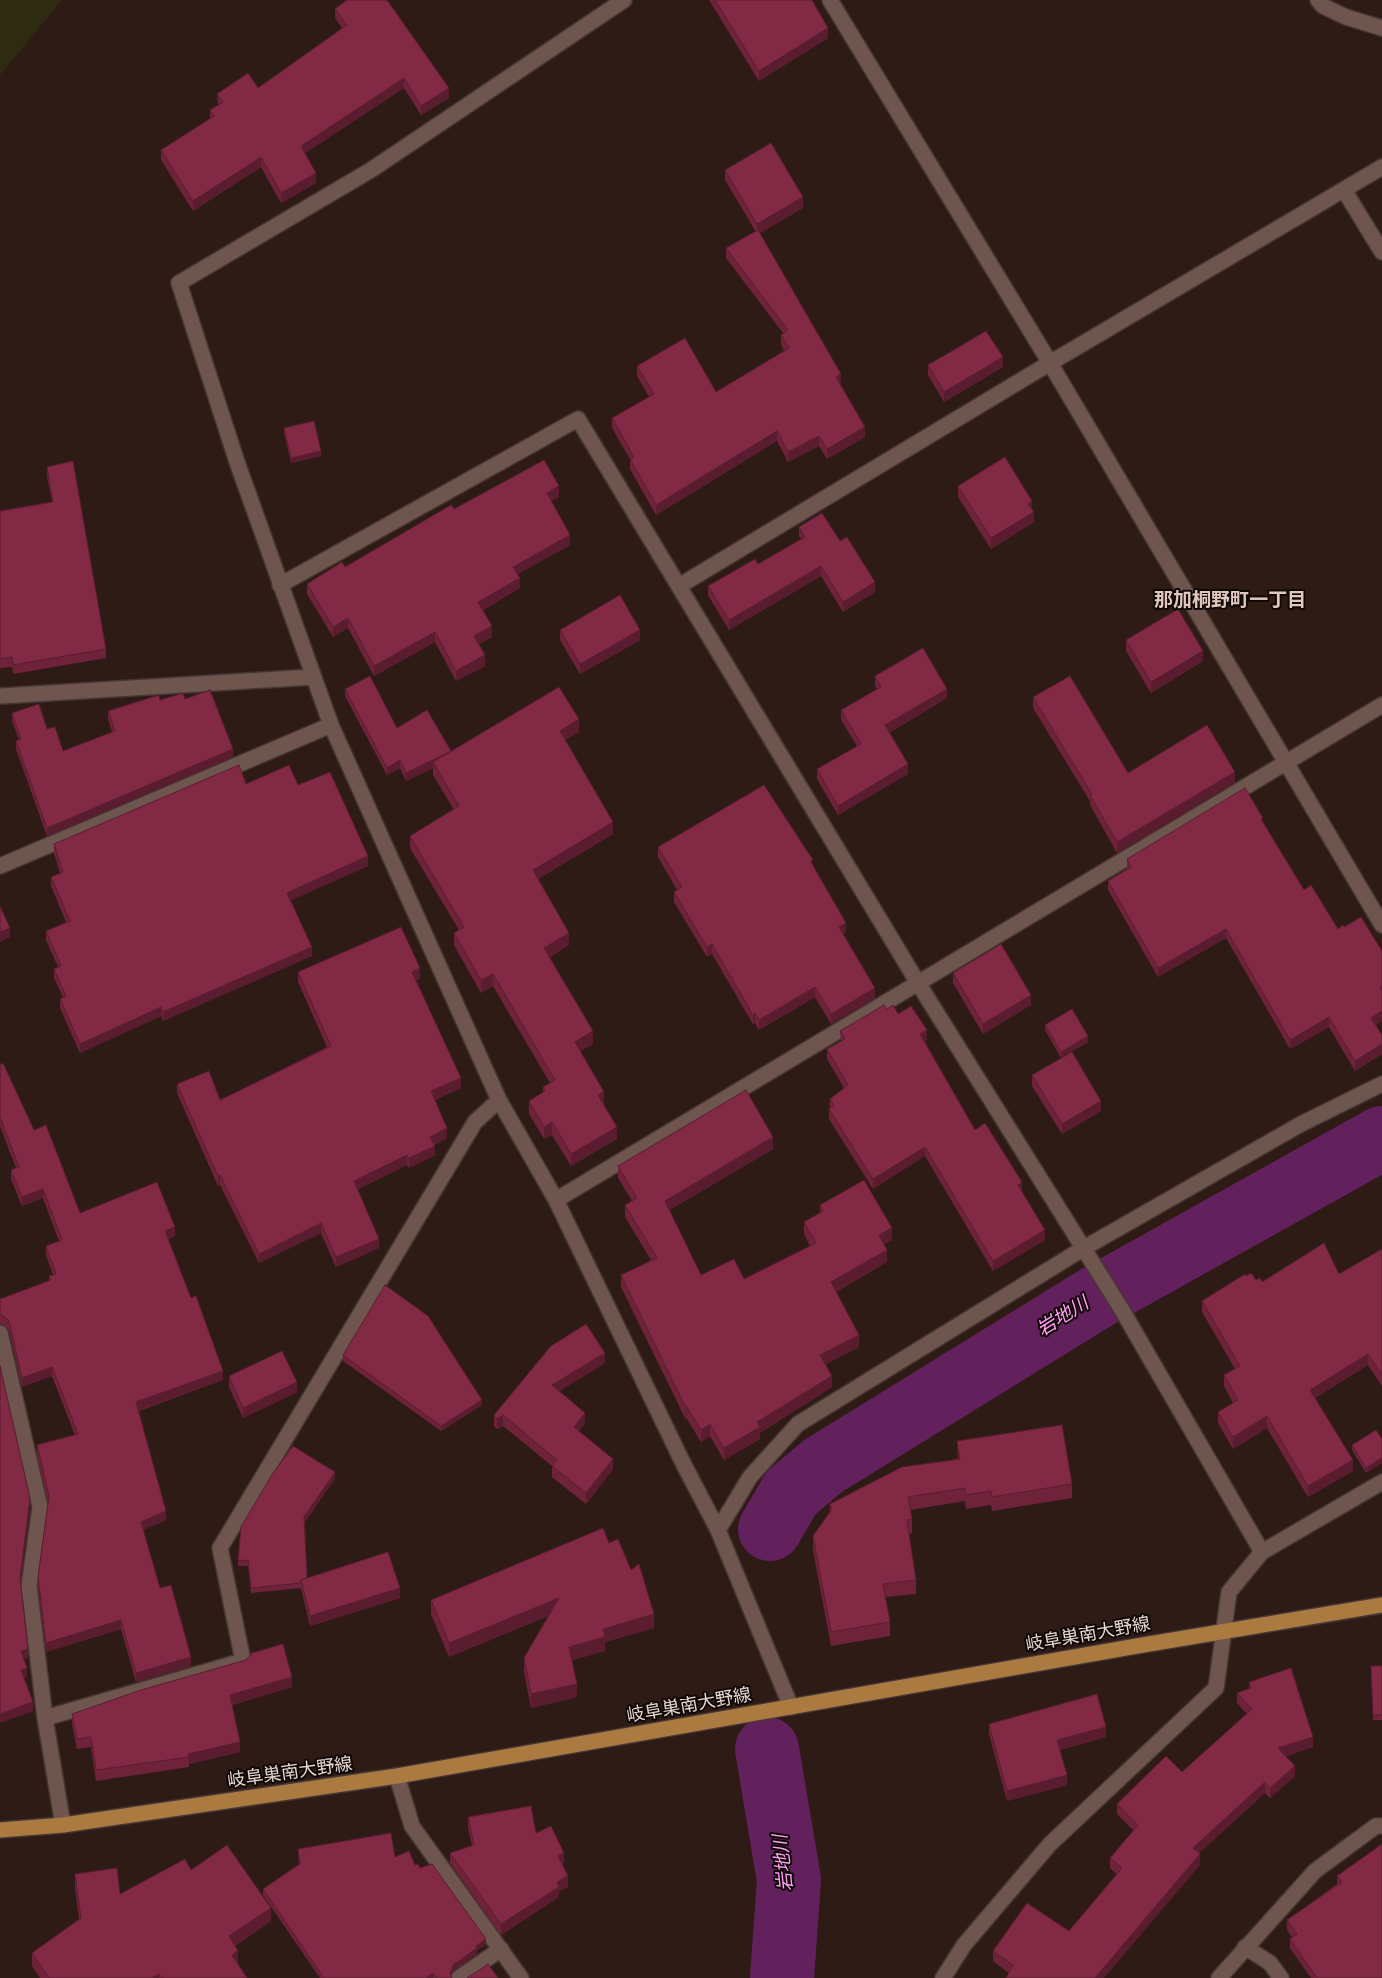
<!DOCTYPE html>
<meta charset="utf-8">
<style>
body{margin:0}
canvas{display:block;background:#2e1b15}
</style>
<canvas width="1382" height="1978"></canvas>
<script>
const c = document.querySelector('canvas').getContext('2d');
c.lineJoin = 'round';
function fillPath(path, color) { c.fillStyle = color; c.fill(path, 'evenodd'); }
const shape = rows => new Path2D(rows.map(r => 'M' + r).join(''));
function trace(path, color, width, dash) { c.strokeStyle = color; c.lineWidth = width; c.lineCap = dash ? 'butt' : 'round'; c.setLineDash(dash || []); c.stroke(path); }
function write(font, color, halo, rows, align = 'center') {
  c.font = font + ' Arial,"Noto Sans JP",sans-serif'; c.lineWidth = 4; c.setLineDash([]); c.textBaseline = 'middle'; c.strokeStyle = halo; c.fillStyle = color; for (const [text, x, y, turn = 0] of rows) {
    c.save(); c.translate(x, y); c.rotate((+turn || 0) * Math.PI / 180); c.textAlign = isNaN(turn) ? turn : align; if (halo) c.strokeText(text, 0, 0); c.fillText(text, 0, 0); c.restore();
  }
}
const green = shape([
 [0,0,62,0,0,75]
]);
const river = shape([
 [770,1529,791,1493,823,1466,1097,1297,1382,1138],
 [767,1749,789,1880,782,1978]
]);
const minor = shape([
 [624,0,371,170,179,283,237,462,331,725,499,1100,556,1200,683,1463,718,1530,791,1707],
 [830,0,1050,363,1382,925],
 [1318,0,1323,6,1346,17,1382,28],
 [1344,190,1382,252],
 [280,585,578,419,918,983,1122,1310,1262,1552],
 [679,586,1050,363,1382,167],
 [0,696,313,677],
 [0,866,331,725],
 [556,1200,1382,705],
 [0,1333,40,1507,29,1586,45,1718,63,1825],
 [718,1530,750,1477,798,1424,1084,1248,1301,1124,1382,1084],
 [45,1718,243,1661,220,1548,475,1122,499,1100],
 [397,1776,412,1826,521,1978],
 [1245,1947,1270,1963,1281,1978],
 [459,1978,501,1949],
 [943,1978,964,1945,1050,1844,1216,1688,1229,1592,1262,1552,1382,1482],
 [1219,1978,1315,1871,1376,1826,1382,1826]
]);
const major = shape([
 [0,1830,63,1825,397,1776,1137,1646,1382,1605]
]);
const wall = shape([
 [709,0,812,0,828,38,759,81],
 [335,9,449,98,421,115,404,88,305,153,316,183,281,203,261,167,193,211,161,160,161,150,210,119,210,110,218,105,217,94,258,88,342,28,335,18],
 [725,170,803,208,760,233,841,384,840,384,865,437,827,459,819,446,788,462,777,441,656,515,630,469,630,459,612,428,612,418,649,397,637,376,637,366,716,392,784,351,781,344,781,335,783,333,726,258,726,248,756,232,725,180],
 [928,365,1003,367,944,402,928,375],
 [284,428,321,456,291,463,284,433],
 [47,467,106,649,106,658,13,674,12,667,0,668,0,511,52,502,47,476],
 [958,486,1034,522,991,549,958,497],
 [559,497,551,501,570,545,517,574,520,588,483,610,492,637,479,644,485,666,456,681,435,642,374,676,348,628,333,637,307,594,307,584,345,567,454,509],
 [799,527,840,541,875,592,843,612,821,576,729,630,708,595,708,586,758,564,801,539,799,536],
 [560,630,640,640,580,674,560,640],
 [1126,640,1203,661,1151,693,1126,651],
 [875,676,947,698,889,733,908,774,838,815,817,779,817,769,857,746,841,720,841,710,877,689,875,686],
 [345,689,397,728,451,751,579,732,565,740,613,834,538,879,569,945,550,957,593,1044,580,1051,604,1104,617,1139,571,1166,552,1135,544,1139,529,1114,529,1101,543,1093,543,1087,550,1083,493,986,481,993,454,945,454,933,459,930,410,848,410,836,454,810,433,775,433,768,406,781,400,768,387,775,345,696],
 [1033,697,1128,773,1235,782,1117,853,1090,805,1090,801,1033,708],
 [185,699,233,757,47,836,16,749,16,741,19,740,12,721,12,713,47,729,63,751,112,732,108,719,108,711,160,700],
 [246,784,298,785,368,866,291,900,312,956,163,1021,161,1016,80,1053,60,1008,60,999,63,997,54,978,54,969,58,967,46,940,46,931,66,922,51,886,51,877,60,873,54,853,54,844],
 [1263,823,1304,890,1338,929,1344,927,1382,951,1382,1021,1376,1025,1382,1035,1382,1054,1355,1071,1329,1027,1290,1049,1226,938,1158,977,1108,890,1108,881,1127,869,1127,859],
 [658,847,813,866,846,932,843,934,875,998,831,1024,815,997,759,1030,755,1023,753,1024,712,954,707,957,674,902,674,892,677,890,658,857],
 [298,972,420,978,416,980,461,1088,435,1100,447,1138,434,1145,435,1155,409,1168,407,1165,358,1189,379,1248,336,1267,321,1233,259,1263,220,1185,218,1186,177,1093,177,1084,220,1100,327,1047,298,982],
 [953,973,1031,1005,983,1034,953,983],
 [887,1009,898,1014,927,1040,924,1041,975,1130,1022,1192,1045,1240,993,1271,925,1156,873,1189,829,1119,830,1099,844,1088,827,1059,827,1049,841,1041,840,1031],
 [1045,1025,1088,1042,1061,1058,1045,1030],
 [0,1065,34,1130,80,1213,175,1236,168,1239,223,1380,139,1411,166,1520,143,1530,160,1588,191,1666,136,1682,121,1629,46,1652,38,1586,38,1577,48,1502,37,1454,37,1445,75,1435,52,1376,22,1387,9,1330,3,1324,0,1324,0,1299,49,1281,49,1276,53,1275,46,1255,46,1246,59,1241,43,1198,22,1206,11,1179,11,1170,16,1168,0,1126],
 [1032,1075,1101,1111,1062,1134,1032,1086],
 [773,1149,669,1210,701,1275,744,1279,810,1246,804,1234,804,1222,820,1213,820,1205,892,1240,884,1244,887,1262,836,1292,859,1347,826,1364,832,1387,760,1433,760,1439,724,1460,710,1436,701,1442,687,1419,686,1420,621,1287,621,1275,651,1260,625,1217,625,1205,632,1201,618,1178,618,1166],
 [1382,1249,1382,1386,1368,1365,1315,1398,1353,1471,1308,1497,1267,1428,1233,1449,1218,1423,1218,1412,1233,1403,1224,1386,1224,1375,1235,1369,1202,1312,1202,1301,1246,1276,1262,1282,1339,1274],
 [343,1355,482,1405,441,1431,343,1361],
 [605,1363,559,1391,585,1423,579,1431,613,1469,586,1504,552,1477,552,1466,503,1426,497,1429,494,1426,494,1415],
 [229,1376,297,1392,243,1418,229,1387],
 [1382,1439,1366,1473,1352,1450,1352,1445],
 [957,1441,1072,1484,1072,1498,992,1511,991,1505,966,1509,965,1501,910,1510,912,1519,912,1533,909,1534,916,1580,916,1594,885,1597,890,1622,890,1636,831,1646,813,1550,813,1536,830,1512,830,1504,958,1459],
 [335,1478,305,1522,307,1578,400,1598,310,1626,301,1588,251,1593,248,1566,238,1566,238,1561],
 [609,1543,654,1628,605,1642,605,1651,572,1660,577,1697,531,1708,524,1672,524,1658,548,1616,449,1657,431,1614,431,1600],
 [1371,1666,1382,1666,1382,1720,1373,1720],
 [1249,1682,1313,1747,1286,1756,1295,1776,1270,1798,1265,1793,1199,1853,1200,1865,1009,1973,993,1961,993,1951,1069,1931,1117,1874,1110,1868,1110,1858,1134,1831,1117,1814,1117,1804,1182,1772,1247,1714,1237,1703,1237,1693,1249,1689],
 [292,1687,232,1705,240,1752,189,1764,189,1767,96,1781,91,1747,77,1749,72,1724,72,1714],
 [989,1724,1106,1737,1060,1750,1067,1785,1007,1801,989,1734],
 [468,1817,536,1833,564,1863,562,1864,568,1887,559,1891,559,1897,501,1935,450,1863,450,1853,472,1846,468,1827],
 [1382,1844,1382,1978,1311,1978,1290,1948,1290,1939,1292,1937,1287,1930,1287,1920,1337,1884,1337,1876],
 [298,1849,395,1857,415,1865,420,1868,486,1945,477,1950,477,1954,453,1971,451,1976,452,1978,320,1978,263,1895,263,1889,299,1864],
 [191,1870,271,1921,235,1946,238,1964,247,1978,40,1978,32,1966,32,1953,79,1919,75,1887,75,1874,120,1894]
]);
const shadedWall = shape([
 [828,28,828,38,759,81,759,71],
 [404,78,404,88,301,156,301,146],
 [449,88,449,98,421,115,421,106],
 [261,157,261,167,193,211,193,201],
 [316,173,316,183,281,203,281,193],
 [803,197,803,208,757,235,757,224],
 [1003,357,1003,367,944,402,944,392],
 [841,374,841,384,836,387,836,377],
 [865,427,865,437,827,459,827,449],
 [777,431,777,441,656,515,656,505],
 [819,436,819,446,788,462,788,452],
 [321,451,321,456,291,463,291,458],
 [559,486,559,497,547,503,547,493],
 [1032,501,1032,512,1028,504],
 [1034,512,1034,522,991,549,991,538],
 [570,535,570,545,513,577,513,567],
 [821,566,821,576,729,630,729,620],
 [520,578,520,588,478,612,478,602],
 [875,582,875,592,843,612,843,602],
 [348,618,348,628,333,637,333,627],
 [492,626,492,637,474,646,474,636],
 [640,630,640,640,580,674,580,664],
 [435,632,435,642,374,676,374,666],
 [1203,651,1203,661,1151,693,1151,682],
 [485,655,485,666,456,681,456,671],
 [947,689,947,698,885,735,885,725],
 [579,719,579,732,560,743,560,731],
 [233,749,233,757,47,836,47,828],
 [451,752,433,762,433,768,406,781,406,773],
 [400,760,400,768,387,775,387,768],
 [908,764,908,774,838,815,838,806],
 [1235,772,1235,782,1117,853,1117,842],
 [613,822,613,834,533,882,533,870],
 [368,856,368,866,287,902,287,893],
 [846,923,846,932,839,937,839,927],
 [10,928,10,937,0,942,0,932],
 [1226,929,1226,938,1158,977,1158,968],
 [569,933,569,945,544,960,544,948],
 [712,944,712,954,707,957,707,947],
 [312,947,312,956,163,1021,163,1012],
 [420,968,420,978,412,982,412,972],
 [493,974,493,986,481,993,481,980],
 [815,987,815,997,759,1030,759,1020],
 [875,988,875,998,831,1024,831,1014],
 [1031,995,1031,1005,983,1034,983,1024],
 [161,1007,161,1016,80,1053,80,1044],
 [1382,1011,1382,1021,1371,1028,1371,1018],
 [755,1013,755,1023,753,1024,753,1015],
 [1329,1017,1329,1027,1290,1049,1290,1040],
 [927,1030,927,1040,920,1044,920,1034],
 [593,1031,593,1044,575,1054,575,1042],
 [1088,1036,1088,1042,1061,1058,1061,1052],
 [1382,1044,1382,1054,1355,1071,1355,1061],
 [461,1078,461,1088,431,1101,431,1091],
 [604,1092,604,1105,598,1095],
 [1101,1101,1101,1111,1062,1134,1062,1124],
 [552,1122,552,1135,544,1139,544,1127],
 [617,1127,617,1139,571,1166,571,1154],
 [447,1128,447,1138,430,1146,430,1137],
 [773,1137,773,1149,665,1213,665,1201],
 [435,1146,435,1155,409,1168,409,1158],
 [925,1147,925,1156,873,1189,873,1179],
 [407,1155,407,1165,354,1191,354,1181],
 [220,1175,220,1185,218,1186,218,1176],
 [1022,1182,1022,1192,1018,1194,1018,1185],
 [43,1189,43,1198,22,1206,22,1197],
 [321,1223,321,1233,259,1263,259,1254],
 [175,1227,175,1236,165,1240,165,1231],
 [892,1228,892,1240,879,1247,879,1235],
 [1045,1230,1045,1240,993,1271,993,1261],
 [379,1239,379,1248,336,1267,336,1257],
 [887,1250,887,1262,831,1294,831,1282],
 [859,1335,859,1347,820,1367,820,1355],
 [605,1353,605,1363,552,1396,552,1385],
 [1368,1354,1368,1365,1310,1401,1310,1390],
 [52,1367,52,1376,22,1387,22,1378],
 [223,1371,223,1380,136,1411,136,1402],
 [832,1376,832,1387,760,1433,760,1439,724,1460,724,1448,757,1422],
 [297,1382,297,1392,243,1418,243,1408],
 [482,1400,482,1405,441,1431,441,1426],
 [687,1407,687,1419,686,1420,686,1408],
 [585,1413,585,1423,574,1437,574,1427],
 [503,1415,503,1426,497,1429,497,1419],
 [1267,1416,1267,1428,1233,1449,1233,1437],
 [710,1424,710,1436,701,1442,701,1430],
 [1382,1458,1382,1463,1366,1473,1366,1468],
 [613,1459,613,1469,586,1504,586,1493],
 [1353,1460,1353,1471,1308,1497,1308,1486],
 [335,1472,335,1478,304,1522,304,1517],
 [30,1498,30,1507,20,1587,20,1578],
 [166,1511,166,1520,141,1531,141,1522],
 [400,1588,400,1598,310,1626,310,1616],
 [559,1598,559,1611,449,1657,449,1643],
 [654,1614,654,1628,605,1642,605,1651,569,1661,569,1647,603,1629],
 [121,1620,121,1629,46,1652,46,1643],
 [28,1649,28,1658,21,1660,21,1651],
 [191,1657,191,1666,136,1682,136,1673],
 [27,1668,27,1677,21,1679,21,1670],
 [292,1677,292,1687,230,1705,230,1695],
 [577,1684,577,1697,531,1708,531,1694],
 [33,1702,33,1711,0,1723,0,1714],
 [1106,1727,1106,1737,1057,1751,1057,1740],
 [1313,1737,1313,1747,1278,1758,1278,1748],
 [240,1742,240,1752,189,1764,188,1754],
 [1295,1766,1295,1776,1270,1798,1270,1788],
 [1067,1775,1067,1785,1007,1801,1007,1791],
 [1265,1782,1265,1793,1193,1858,1193,1848],
 [564,1853,564,1863,558,1866,558,1856],
 [1200,1854,1200,1865,1104,1978,1095,1978],
 [568,1876,568,1887,559,1891,559,1897,501,1935,501,1924,557,1882],
 [271,1908,271,1921,229,1949,229,1936],
 [486,1939,486,1945,477,1950,477,1954,453,1971,450,1978,450,1973,453,1965,476,1946],
 [238,1951,238,1964,232,1955],
 [433,1973,433,1978,426,1978],
 [159,1974,159,1978,152,1978]
]);
const building = shape([
 [347,0,387,0,449,88,421,106,404,78,301,146,316,173,281,193,261,157,193,201,161,150,214,116,210,110,223,102,217,94,248,73,258,88,347,25,335,9,347,0],
 [715,0,812,0,828,28,759,71,715,0],
 [771,143,803,197,757,224,725,170,771,143],
 [758,230,841,374,836,377,865,427,827,449,819,436,788,452,777,431,656,505,630,459,634,457,612,418,654,394,637,366,685,338,716,392,789,348,781,335,788,330,726,248,758,230],
 [986,331,1003,357,944,392,928,365,986,331],
 [314,421,321,451,291,458,284,428,314,421],
 [1005,457,1032,501,1028,504,1034,512,991,538,958,486,1005,457],
 [544,460,559,486,547,493,570,535,513,567,520,578,478,602,492,626,474,636,485,655,456,671,435,632,374,666,348,618,333,627,307,584,342,562,345,567,451,505,454,509,544,460],
 [73,461,106,649,13,665,12,657,0,659,0,511,53,502,47,467,73,461],
 [822,513,840,541,847,537,875,582,843,602,821,566,729,620,708,586,755,559,758,564,805,537,799,527,822,513],
 [620,595,640,630,580,664,560,630,620,595],
 [1178,609,1203,651,1151,682,1126,640,1178,609],
 [923,648,947,689,885,725,908,764,838,806,817,769,861,744,841,710,881,687,875,676,923,648],
 [370,676,397,728,427,710,451,751,406,773,400,760,387,768,345,689,370,676],
 [1070,676,1128,773,1207,725,1235,772,1117,842,1090,795,1092,794,1033,697,1070,676],
 [559,687,579,719,560,731,613,822,533,870,569,933,544,948,593,1031,575,1042,604,1092,598,1095,617,1127,571,1154,552,1122,544,1127,529,1101,545,1091,543,1087,555,1080,493,974,481,980,454,933,464,927,410,836,459,806,433,762,559,687],
 [210,690,233,749,47,828,16,741,21,739,12,713,39,704,47,729,55,727,63,751,115,731,108,711,159,695,160,700,183,693,185,699,210,690],
 [239,765,246,784,289,765,298,785,330,772,368,856,287,893,312,947,163,1012,161,1007,80,1044,60,999,66,996,54,969,61,966,46,931,70,921,51,877,63,872,54,844,239,765],
 [764,785,813,860,811,862,846,923,839,927,875,988,831,1014,815,987,759,1020,755,1013,753,1015,712,944,707,947,674,892,682,887,658,847,764,785],
 [1245,788,1263,818,1261,819,1304,890,1311,885,1338,929,1343,925,1344,927,1361,917,1382,951,1382,986,1380,987,1382,990,1382,1011,1371,1018,1382,1035,1382,1044,1355,1061,1329,1017,1290,1040,1226,929,1158,968,1108,881,1131,867,1127,859,1245,788],
 [0,906,10,928,0,932,0,906],
 [401,927,420,968,412,972,461,1078,431,1091,447,1128,430,1137,435,1146,409,1158,407,1155,354,1181,379,1239,336,1257,321,1223,259,1254,220,1175,218,1176,177,1084,209,1071,220,1100,331,1046,298,972,401,927],
 [1001,944,1031,995,983,1024,953,973,1001,944],
 [884,1005,887,1009,893,1005,898,1014,911,1006,927,1030,920,1034,975,1130,985,1123,1022,1182,1018,1185,1045,1230,993,1261,925,1147,873,1179,829,1109,834,1106,830,1099,848,1085,827,1049,845,1039,840,1031,884,1005],
 [1072,1009,1088,1036,1061,1052,1045,1025,1072,1009],
 [1072,1052,1101,1101,1062,1124,1032,1075,1072,1052],
 [3,1063,34,1130,46,1125,80,1213,157,1182,175,1227,165,1231,191,1298,196,1296,223,1371,136,1402,166,1511,141,1522,160,1588,171,1585,191,1657,136,1673,121,1620,46,1643,38,1577,49,1496,37,1445,78,1434,52,1367,22,1378,9,1321,3,1315,0,1315,0,1299,51,1280,49,1276,56,1274,46,1246,62,1240,43,1189,22,1197,11,1170,19,1167,0,1117,0,1065,3,1063],
 [746,1090,773,1137,665,1201,701,1275,734,1259,744,1279,816,1243,804,1222,823,1211,820,1205,864,1180,892,1228,879,1235,887,1250,831,1282,859,1335,820,1355,832,1376,757,1422,760,1427,724,1448,710,1424,701,1430,687,1407,686,1408,621,1275,657,1258,625,1205,637,1198,618,1166,746,1090],
 [1324,1243,1339,1274,1382,1249,1382,1375,1368,1354,1310,1390,1353,1460,1308,1486,1267,1416,1233,1437,1218,1412,1238,1400,1224,1375,1240,1366,1202,1301,1245,1274,1246,1276,1251,1273,1256,1280,1260,1278,1262,1282,1324,1243],
 [385,1285,428,1316,482,1400,441,1426,343,1355,385,1285],
 [586,1324,605,1353,552,1385,585,1413,574,1427,613,1459,586,1493,552,1466,557,1460,503,1415,497,1419,494,1415,551,1346,586,1324],
 [282,1351,297,1382,243,1408,229,1376,282,1351],
 [0,1366,30,1498,20,1578,28,1649,21,1651,27,1668,21,1670,33,1702,0,1714,0,1366],
 [1062,1425,1072,1484,992,1497,991,1491,966,1495,965,1488,908,1497,912,1519,907,1520,916,1580,883,1584,890,1622,831,1632,813,1536,832,1509,830,1504,902,1467,960,1459,957,1441,1062,1425],
 [1376,1430,1382,1439,1382,1458,1366,1468,1352,1445,1376,1430],
 [293,1446,335,1472,304,1517,307,1578,301,1580,301,1583,251,1588,248,1560,238,1561,241,1527,273,1473,293,1446],
 [603,1528,609,1543,618,1539,631,1570,639,1564,654,1614,603,1629,605,1637,569,1647,577,1684,531,1694,524,1658,559,1598,449,1643,431,1600,603,1528],
 [388,1552,400,1588,310,1616,301,1580,388,1552],
 [283,1644,292,1677,230,1695,240,1742,188,1754,189,1757,96,1770,91,1737,77,1739,72,1714,141,1690,246,1660,252,1653,283,1644],
 [1371,1666,1382,1666,1382,1715,1373,1715,1371,1666],
 [1291,1668,1313,1737,1278,1748,1295,1766,1270,1788,1265,1782,1193,1848,1200,1854,1095,1978,1006,1978,1013,1965,993,1951,1027,1903,1069,1931,1122,1868,1110,1858,1138,1825,1117,1804,1166,1756,1182,1772,1252,1709,1237,1693,1251,1688,1249,1682,1291,1668],
 [1097,1694,1106,1727,1057,1740,1067,1775,1007,1791,989,1724,1097,1694],
 [531,1806,536,1833,551,1826,564,1853,558,1856,568,1876,557,1882,559,1887,501,1924,450,1853,474,1845,468,1817,531,1806],
 [391,1833,395,1857,409,1851,415,1865,418,1864,420,1868,432,1864,486,1939,476,1946,477,1948,453,1965,450,1973,452,1978,437,1978,433,1973,426,1978,324,1978,263,1889,300,1864,298,1849,391,1833],
 [1382,1844,1382,1978,1317,1978,1290,1939,1297,1934,1287,1920,1342,1882,1337,1876,1382,1844],
 [227,1845,271,1908,229,1936,238,1951,232,1955,247,1978,163,1978,159,1974,152,1978,49,1978,32,1953,81,1918,75,1874,117,1868,120,1894,185,1859,191,1870,227,1845],
 [488,1964,498,1978,467,1978,488,1964]
]);
const streetNames = [
 ["岐阜巣南大野線",1088,1635,-10],
 ["岐阜巣南大野線",689,1706,-10],
 ["岐阜巣南大野線",290,1773,-8]
];
const neighbourhoodNames = [
 ["那加桐野町一丁目",1230,601]
];
const waterNames = [
 ["岩地川",1063,1317,-32],
 ["岩地川",784,1863,-96]
];
fillPath(green, '#2d2c11');
trace(river, '#62205d', 64);
trace(minor, '#473734', 18);
trace(major, '#473734', 18);
trace(minor, '#6e564f', 15);
trace(major, '#aa7a41', 15);
fillPath(wall, '#6f233b');
fillPath(shadedWall, '#5a1d30');
fillPath(building, '#812945');
trace(building, '#5a1d30', 1);
write('18px', '#e5d7d3', '#100806', streetNames);
write('bold 19px', '#e2c7bf', '#100806', neighbourhoodNames);
write('italic 19px', '#ffa1f5', '#100806', waterNames);
</script>
